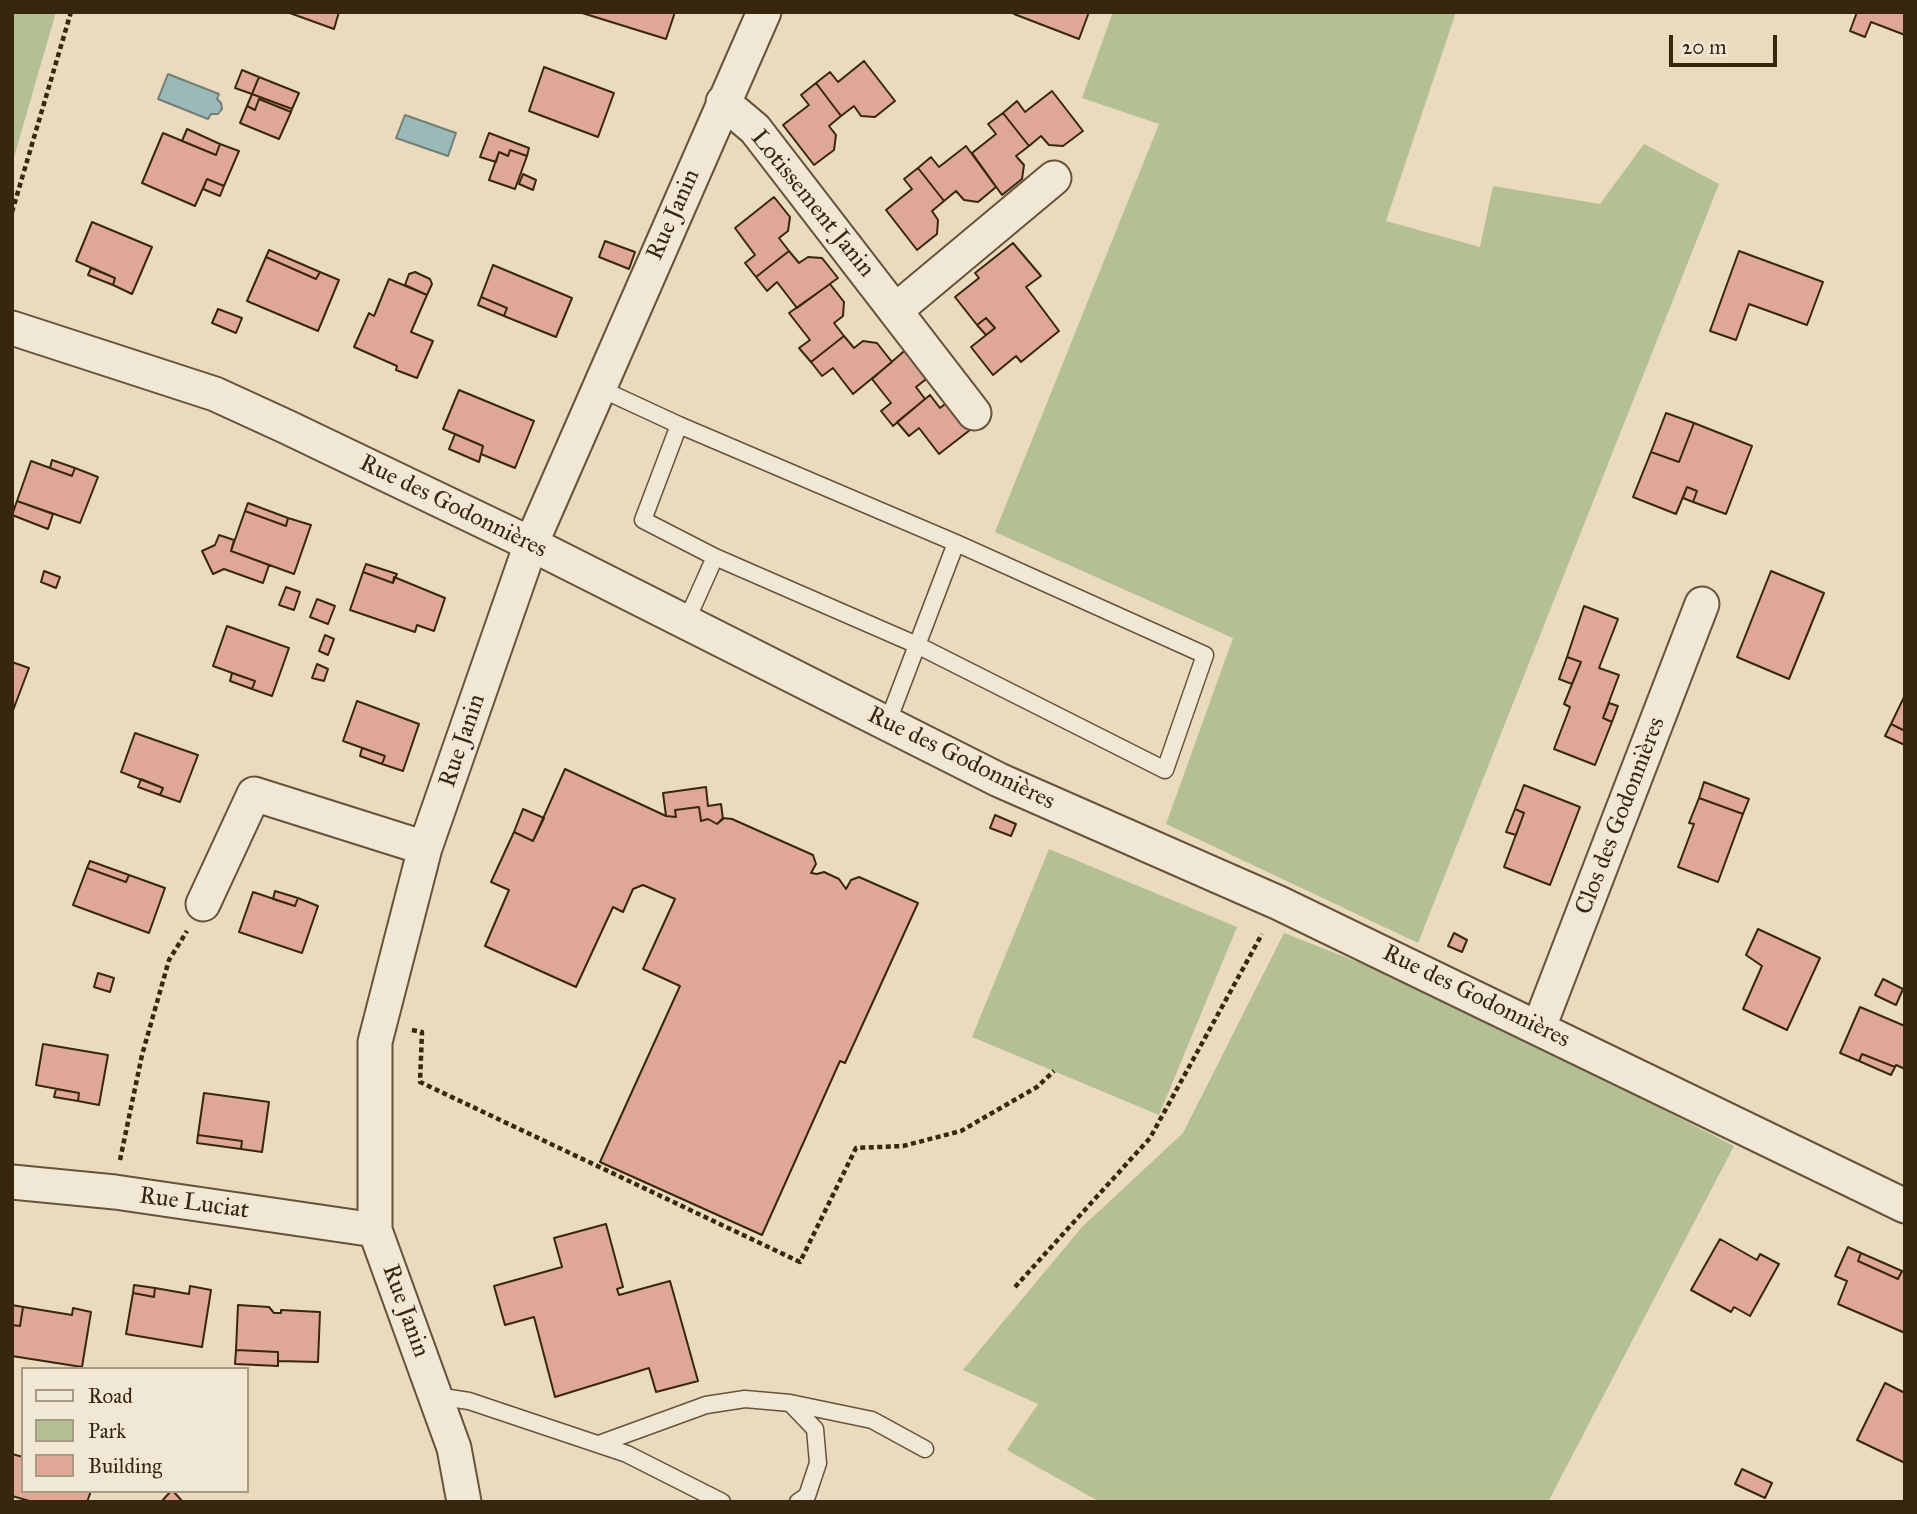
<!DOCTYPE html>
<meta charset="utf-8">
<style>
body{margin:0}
#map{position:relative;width:1917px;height:1514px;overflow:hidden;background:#eadabe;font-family:"IM FELL Great Primer",serif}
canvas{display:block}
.frame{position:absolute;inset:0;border:14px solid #39260e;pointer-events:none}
.legend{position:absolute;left:21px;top:1367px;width:228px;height:126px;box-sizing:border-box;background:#f1e7d5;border:2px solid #a79a85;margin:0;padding:9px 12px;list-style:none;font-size:21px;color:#39260e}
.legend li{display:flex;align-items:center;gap:14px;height:35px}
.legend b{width:35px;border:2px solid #a79a85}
.scale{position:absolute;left:1669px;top:35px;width:108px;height:32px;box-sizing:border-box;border:4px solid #39260e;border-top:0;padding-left:9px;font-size:21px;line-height:24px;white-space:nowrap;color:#39260e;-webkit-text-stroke:5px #f1e7d5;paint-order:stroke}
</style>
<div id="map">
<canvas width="1917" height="1514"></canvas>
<div class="frame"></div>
<ul class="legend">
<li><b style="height:9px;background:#f1e7d5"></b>Road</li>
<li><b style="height:19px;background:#b4c094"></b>Park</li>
<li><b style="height:19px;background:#dfa795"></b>Building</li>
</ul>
<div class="scale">20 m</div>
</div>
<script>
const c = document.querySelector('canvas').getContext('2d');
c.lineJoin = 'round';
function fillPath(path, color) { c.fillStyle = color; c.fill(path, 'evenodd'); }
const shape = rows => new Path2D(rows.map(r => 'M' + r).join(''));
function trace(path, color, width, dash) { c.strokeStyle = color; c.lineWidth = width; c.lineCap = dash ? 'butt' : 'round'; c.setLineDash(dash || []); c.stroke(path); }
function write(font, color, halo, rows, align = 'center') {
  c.font = font + ' "IM FELL Great Primer",serif'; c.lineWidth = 6; c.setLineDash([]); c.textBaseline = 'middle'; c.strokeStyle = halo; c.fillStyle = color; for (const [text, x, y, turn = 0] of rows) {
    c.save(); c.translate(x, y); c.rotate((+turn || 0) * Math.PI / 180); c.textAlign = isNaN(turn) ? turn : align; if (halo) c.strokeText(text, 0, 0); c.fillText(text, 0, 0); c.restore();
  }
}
const green = shape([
 [12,12,56,12,12,164],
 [1113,12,1456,12,1386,221,1480,247,1493,186,1600,204,1644,144,1719,184,1418,943,1166,824,1233,638,995,532,1159,124,1082,98],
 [1049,849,1237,927,1159,1115,972,1037],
 [1284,933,1439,994,1734,1146,1548,1502,1100,1502,1007,1450,1038,1404,963,1370,1082,1227,1183,1133]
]);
const water = shape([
 [168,74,219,94,217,99,221,103,222,109,218,114,211,114,208,119,158,99,168,74],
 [405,115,456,133,448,156,396,138,405,115]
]);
const building = shape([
 [287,12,339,12,334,29,287,12],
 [579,12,675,12,666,39,579,12],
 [1014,12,1089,12,1079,39,1014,14,1014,12],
 [1857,12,1905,12,1905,35,1871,22,1865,37,1850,31,1857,12],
 [864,61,895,101,875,117,861,116,854,106,841,116,816,83,830,72,838,82,864,61],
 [544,67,614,93,598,137,529,111,544,67],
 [242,70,259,77,252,94,235,88,242,70],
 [259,77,299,93,292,109,252,94,259,77],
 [816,83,841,116,829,126,836,135,834,150,814,165,783,125,809,105,801,95,816,83],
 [1052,91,1083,131,1063,146,1049,145,1041,136,1029,146,1003,113,1017,101,1025,112,1052,91],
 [252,94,292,109,291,112,259,99,255,110,247,106,252,94],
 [259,99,291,112,279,139,240,123,247,106,255,110,259,99],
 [1003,113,1029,146,1016,156,1024,165,1022,179,1002,195,972,153,996,134,988,124,1003,113],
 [187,129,220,144,216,155,182,141,187,129],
 [163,133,216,155,220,144,239,151,224,186,207,179,195,206,142,183,163,133],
 [489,133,529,148,527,156,510,150,508,156,499,152,496,162,480,157,489,133],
 [966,146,996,187,978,202,964,200,956,191,944,201,918,168,931,157,939,167,966,146],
 [510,150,527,156,515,189,489,180,499,152,508,156,510,150],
 [918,168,944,201,932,211,938,220,937,234,917,250,886,210,912,189,904,179,918,168],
 [523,174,536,180,533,190,519,184,523,174],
 [207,179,224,186,220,196,203,189,207,179],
 [774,197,790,217,788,231,779,238,789,251,756,277,745,263,755,255,735,228,774,197],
 [92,222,152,247,132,294,113,285,115,278,76,261,92,222],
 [605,241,635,252,629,269,599,257,605,241],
 [1013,243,1041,276,1026,287,1059,331,1021,362,1016,356,993,375,971,347,995,328,986,318,977,325,955,297,979,278,975,273,1013,243],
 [269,250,320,272,316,279,266,257,269,250],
 [789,251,799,263,808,257,822,258,838,278,797,308,777,282,767,291,756,277,789,251],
 [1739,251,1823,282,1807,325,1749,304,1736,340,1710,331,1739,251],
 [266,257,316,279,320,272,339,280,318,331,247,301,266,257],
 [493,265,572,298,556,337,504,316,507,308,481,297,493,265],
 [91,268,115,278,113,285,88,275,91,268],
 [415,272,430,279,432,284,427,295,405,285,409,274,415,272],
 [389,279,427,295,411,332,433,341,417,378,396,370,397,366,354,347,369,313,374,316,389,279],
 [830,284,844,302,843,316,834,323,844,336,811,362,799,348,810,340,789,313,830,284],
 [481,297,507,308,504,316,478,305,481,297],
 [218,309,242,318,236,333,212,323,218,309],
 [986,318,995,328,986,335,977,325,986,318],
 [844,336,854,348,863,341,877,343,892,362,853,394,833,368,822,376,811,362,844,336],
 [910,346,927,366,925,380,916,387,925,399,893,426,881,411,891,403,872,379,910,346],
 [459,390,534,421,515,468,481,454,483,446,443,429,459,390],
 [930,395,940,408,949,401,979,423,939,454,919,428,909,436,897,422,930,395],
 [1666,413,1694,423,1679,462,1651,452,1666,413],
 [1694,423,1752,446,1726,514,1693,502,1697,491,1687,487,1676,514,1633,497,1651,452,1679,462,1694,423],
 [455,434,483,446,479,462,449,449,455,434],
 [52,460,75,468,72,476,50,468,52,460],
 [31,461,72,476,75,468,98,477,80,523,17,501,31,461],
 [1687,487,1697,491,1693,502,1683,498,1687,487],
 [17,501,53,514,48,529,12,515,17,501],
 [248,503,288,518,286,526,245,511,248,503],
 [245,511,286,526,288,518,311,525,294,574,231,551,245,511],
 [219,535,234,540,231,551,269,565,263,583,224,569,213,574,202,551,215,545,219,535],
 [366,564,397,574,395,578,393,583,363,572,366,564],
 [44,571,60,577,56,588,41,582,44,571],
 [1771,571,1824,593,1789,679,1737,657,1771,571],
 [363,572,393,583,394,577,445,598,434,631,417,625,415,632,350,610,363,572],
 [286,587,300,592,294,610,279,605,286,587],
 [317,599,335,606,328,624,310,617,317,599],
 [1584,606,1618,619,1599,668,1619,675,1603,718,1612,722,1595,765,1554,749,1570,707,1564,704,1581,662,1567,657,1584,606],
 [227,626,289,648,272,696,252,689,255,681,213,666,227,626],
 [325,635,334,639,328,655,319,651,325,635],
 [1567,657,1581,662,1572,684,1559,679,1567,657],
 [12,662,29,668,12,713,12,662],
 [317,664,328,669,324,681,312,678,317,664],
 [232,673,255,681,252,689,230,681,232,673],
 [1905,695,1905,731,1891,724,1905,695],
 [357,701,419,724,403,771,382,764,385,756,343,741,357,701],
 [1609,703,1618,706,1612,722,1603,718,1609,703],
 [1891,724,1905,731,1905,745,1885,736,1891,724],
 [135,733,198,755,180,802,160,795,163,788,121,772,135,733],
 [362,748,385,756,382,764,360,756,362,748],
 [565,769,666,816,676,817,675,810,699,807,701,821,708,819,717,824,723,818,732,819,813,855,816,864,811,873,817,874,824,872,839,879,846,889,851,880,859,877,918,903,845,1063,840,1061,762,1235,600,1162,680,986,643,969,675,899,643,885,633,889,623,912,613,907,576,987,485,946,509,890,491,882,514,832,533,841,565,769],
 [141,779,163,788,160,795,138,787,141,779],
 [1704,782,1749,799,1743,814,1699,798,1704,782],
 [1524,785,1580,807,1550,885,1504,867,1524,813,1515,809,1524,785],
 [706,787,708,806,721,804,723,819,717,824,708,819,701,821,699,807,675,810,676,817,666,816,663,793,706,787],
 [1699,798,1743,814,1718,882,1678,867,1694,824,1689,823,1699,798],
 [523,809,544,818,533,841,514,832,523,809],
 [1515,809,1524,813,1516,835,1506,832,1515,809],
 [995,815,1016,824,1011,836,990,828,995,815],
 [90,861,129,875,126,882,87,868,90,861],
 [87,868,126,882,129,875,165,888,149,933,73,905,87,868],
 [275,891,298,898,295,906,273,899,275,891],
 [253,892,295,906,298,898,318,906,302,953,239,932,253,892],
 [1758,929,1820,958,1787,1030,1743,1009,1762,966,1746,955,1758,929],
 [1454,933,1467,940,1462,952,1448,946,1454,933],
 [98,973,114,978,110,992,94,987,98,973],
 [1883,979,1903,989,1896,1005,1875,995,1883,979],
 [1860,1007,1905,1026,1905,1069,1896,1065,1895,1067,1862,1054,1859,1061,1840,1053,1860,1007],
 [43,1044,108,1055,99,1105,78,1101,79,1093,36,1085,43,1044],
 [1862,1054,1895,1067,1891,1075,1859,1061,1862,1054],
 [56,1089,79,1093,78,1101,54,1097,56,1089],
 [204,1093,269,1102,262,1152,241,1149,242,1141,198,1135,204,1093],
 [198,1135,242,1141,241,1149,197,1143,198,1135],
 [606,1224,623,1287,617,1289,619,1295,670,1281,698,1381,656,1392,649,1368,555,1397,534,1317,505,1325,494,1286,562,1267,554,1238,606,1224],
 [1720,1239,1757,1260,1760,1254,1779,1264,1750,1316,1734,1307,1731,1312,1691,1290,1720,1239],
 [1848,1247,1861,1253,1858,1261,1898,1279,1902,1271,1905,1272,1905,1333,1838,1304,1847,1281,1835,1276,1848,1247],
 [1861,1253,1902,1271,1898,1279,1858,1261,1861,1253],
 [134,1285,155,1288,154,1297,133,1293,134,1285],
 [190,1286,211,1290,202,1347,126,1334,133,1293,154,1297,155,1288,189,1294,190,1286],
 [12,1305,23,1307,20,1326,12,1325,12,1305],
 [238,1305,269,1307,274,1313,281,1313,281,1310,320,1312,318,1362,278,1361,278,1352,236,1350,238,1305],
 [23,1307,72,1315,73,1308,91,1312,82,1367,12,1356,12,1325,20,1326,23,1307],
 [236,1350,278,1352,278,1366,235,1364,236,1350],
 [1885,1383,1905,1393,1905,1463,1857,1440,1885,1383],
 [12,1454,23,1457,23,1491,91,1491,87,1502,33,1502,12,1496,12,1454],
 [1742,1469,1772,1483,1765,1498,1735,1484,1742,1469],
 [171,1491,173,1491,183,1502,161,1502,171,1491]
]);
const path = shape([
 [12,212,71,12],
 [412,1030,422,1032,420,1082,800,1262,856,1148,903,1146,961,1131,1037,1087,1054,1071],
 [120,1160,142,1055,169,960,187,931],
 [1015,1287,1150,1138,1262,934]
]);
const service = shape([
 [599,388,679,425],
 [679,425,956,543,1205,655,1165,770,917,645,715,557,643,520,679,425],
 [686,622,715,557],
 [887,724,956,543],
 [436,1396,469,1401,627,1454,722,1502],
 [790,1403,872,1420,925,1449],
 [599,1444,706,1405,745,1399,790,1403,815,1429,818,1463,807,1496,798,1502]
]);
const minor = shape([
 [723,102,755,129,974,413],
 [896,310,1054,178],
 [12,328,215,394,287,427,531,544,999,780,1279,903,1905,1206],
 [203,904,254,794,425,848],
 [1539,1027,1702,604],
 [12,1182,115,1192,375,1230],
 [464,1502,454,1448,375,1230,375,1042,425,848,531,544,764,12]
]);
const streetNames = [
 ["Lotissement Janin",812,204,51],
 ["Rue Janin",674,215,-66],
 ["Rue des Godonnières",453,507,26],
 ["Rue Janin",463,741,-71],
 ["Rue des Godonnières",961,759,26],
 ["Clos des Godonnières",1621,816,-69],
 ["Rue des Godonnières",1476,997,26],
 ["Rue Luciat",194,1204,8],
 ["Rue Janin",405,1311,70]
];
fillPath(green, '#b4c094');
fillPath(water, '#9ab9b9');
trace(water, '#737e75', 2);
fillPath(building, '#dfa795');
trace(building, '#39260e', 2);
trace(service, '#65533a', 19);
trace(minor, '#65533a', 37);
trace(path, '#39260e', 4.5, [5, 3.5]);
trace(service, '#f1e7d5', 16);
trace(minor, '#f1e7d5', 33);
write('24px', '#39260e', '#f1e7d5', streetNames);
</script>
